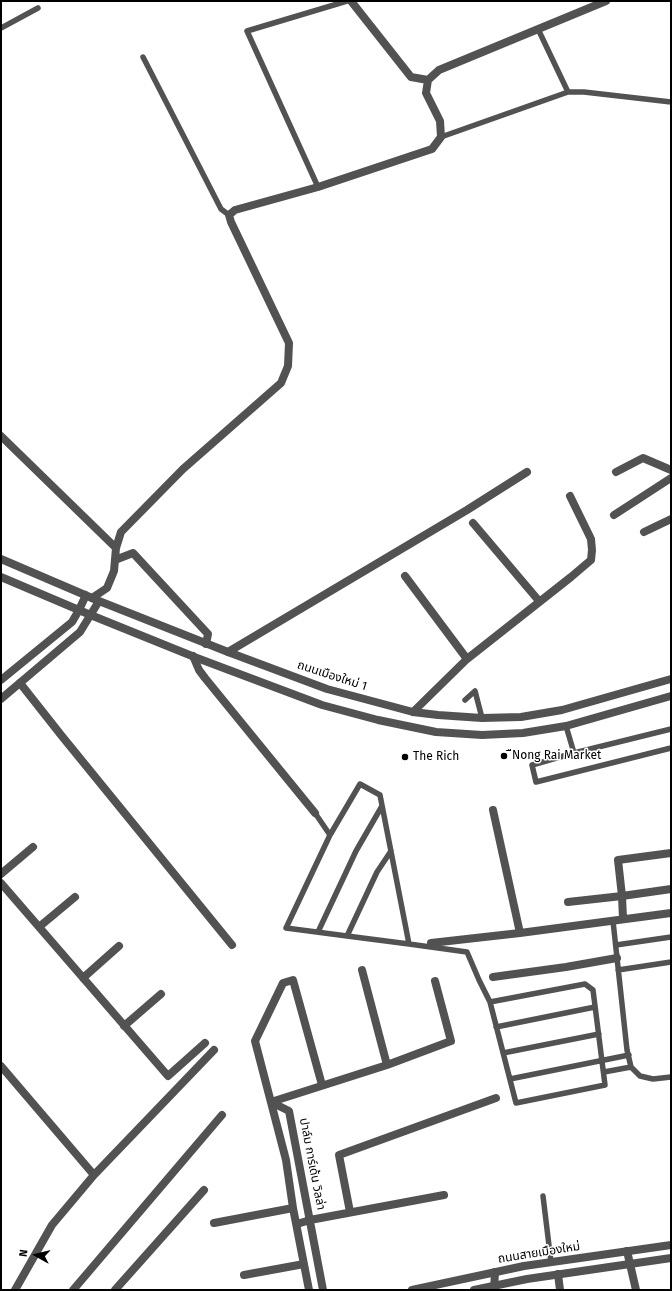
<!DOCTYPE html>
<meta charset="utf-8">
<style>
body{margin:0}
#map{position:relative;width:672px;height:1291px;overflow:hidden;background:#fff;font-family:"Fira Sans",sans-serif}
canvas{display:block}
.frame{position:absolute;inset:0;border:2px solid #000;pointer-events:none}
.north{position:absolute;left:16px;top:1235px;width:40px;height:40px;-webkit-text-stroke:3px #fff;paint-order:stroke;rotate:278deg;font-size:11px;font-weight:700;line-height:16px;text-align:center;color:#000}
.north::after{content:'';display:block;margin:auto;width:14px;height:18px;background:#000;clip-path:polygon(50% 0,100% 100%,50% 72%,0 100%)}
</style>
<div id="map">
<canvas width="672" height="1291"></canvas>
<div class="frame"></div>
<div class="north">N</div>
</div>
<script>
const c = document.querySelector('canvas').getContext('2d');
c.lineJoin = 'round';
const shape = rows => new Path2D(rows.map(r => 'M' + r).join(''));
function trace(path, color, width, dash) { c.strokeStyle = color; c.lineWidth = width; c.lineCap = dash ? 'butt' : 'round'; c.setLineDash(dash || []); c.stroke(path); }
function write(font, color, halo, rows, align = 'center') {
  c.font = font + ' "Fira Sans","Noto Sans Thai",sans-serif'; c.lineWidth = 3; c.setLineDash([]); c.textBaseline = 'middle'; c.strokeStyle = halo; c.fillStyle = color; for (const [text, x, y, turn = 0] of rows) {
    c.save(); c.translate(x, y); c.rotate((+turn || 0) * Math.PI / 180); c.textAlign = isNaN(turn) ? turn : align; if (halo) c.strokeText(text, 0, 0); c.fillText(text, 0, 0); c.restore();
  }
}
const service = shape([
 [1,28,38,8],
 [538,29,568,92],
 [143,57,221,209,229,215],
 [441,137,568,92,584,92,671,102],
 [318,187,247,31,347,1],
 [465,700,475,691,482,718],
 [566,726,574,753,532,765,536,782,671,748],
 [574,753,671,729],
 [315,813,330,835],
 [613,921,627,1050,631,1067,640,1076,653,1079,671,1077],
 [318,932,356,851,382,806],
 [347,936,377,872,391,851],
 [409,944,380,795,360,784,330,835,286,928,347,936,409,944,467,952,479,980,490,1002,516,1103,605,1085,593,990,585,984,490,1002],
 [616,945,671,937],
 [618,970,671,962],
 [496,1027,595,1007],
 [503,1053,599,1034],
 [604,1072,631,1067],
 [510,1079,629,1055],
 [543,1196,551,1262]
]);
const minor = shape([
 [351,1,411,77,428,80],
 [1,436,116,548],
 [616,472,643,458,671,470],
 [614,515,671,478],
 [473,523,539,601],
 [644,532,671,519],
 [115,560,133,553,208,634,206,644],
 [405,576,467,659],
 [92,598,107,588,114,571,116,548,121,532,183,469,281,383,288,366,289,343,231,222,229,215,235,210,318,187,432,149,441,137,440,121,426,93,428,80,439,70,606,1],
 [228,652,467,510,527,472],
 [193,656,199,670,205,678,315,813],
 [20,683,61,735,232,945],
 [413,712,467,659,571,577,591,560,592,550,591,539,570,496],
 [493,810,520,933],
 [1,874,33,847],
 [1,883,168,1076,205,1043],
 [568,902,622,896,618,860,671,853],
 [623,919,622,896,671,889],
 [39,927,75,897],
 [431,943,520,933,671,913],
 [362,970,387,1065],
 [493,977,566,967,617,958],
 [83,978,119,946],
 [124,1026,161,994],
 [1,1066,94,1175],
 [271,1102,387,1065,451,1041,435,981],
 [271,1102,289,1111,323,1290],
 [350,1212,339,1155,496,1098],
 [214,1223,293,1208],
 [297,1224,310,1220,444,1195],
 [627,1251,636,1290],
 [558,1274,560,1290],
 [244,1275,304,1264],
 [15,1290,52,1225,94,1175,214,1050],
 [73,1290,222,1115],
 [115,1290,204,1190],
 [309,1290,293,1208,286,1160,255,1041,283,983,293,980,322,1085],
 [494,1290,495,1272]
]);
const tertiary = shape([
 [1,559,99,601,228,652,327,689,413,712,438,715,482,718,521,717,562,710,671,679],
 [1,577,93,616,197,658,322,705,378,720,436,732,482,735,523,733,566,726,671,696],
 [1,680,72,622,79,610,86,595],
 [1,699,80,632,99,601],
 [412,1290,524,1266,671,1245],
 [474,1290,527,1279,671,1258]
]);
const markers = [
 [504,756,4,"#000"],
 [405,757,4,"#000"]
];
const streetNames = [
 ["ถนนเมืองใหม่ 1",332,676,18],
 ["ปาล์ม การ์เด้น วิลล่า",312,1164,79],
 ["ถนนสายเมืองใหม่",539,1253,-9]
];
const poiNames = [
 ["ืNong Rai Market",512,756],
 ["The Rich",413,757]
];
trace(service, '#525252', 5.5);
trace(minor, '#525252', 8);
trace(tertiary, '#525252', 8);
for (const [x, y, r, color] of markers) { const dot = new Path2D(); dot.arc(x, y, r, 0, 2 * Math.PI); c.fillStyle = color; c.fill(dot); trace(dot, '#fff', 1.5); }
write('12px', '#000', '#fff', streetNames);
write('12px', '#000', '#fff', poiNames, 'left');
</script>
